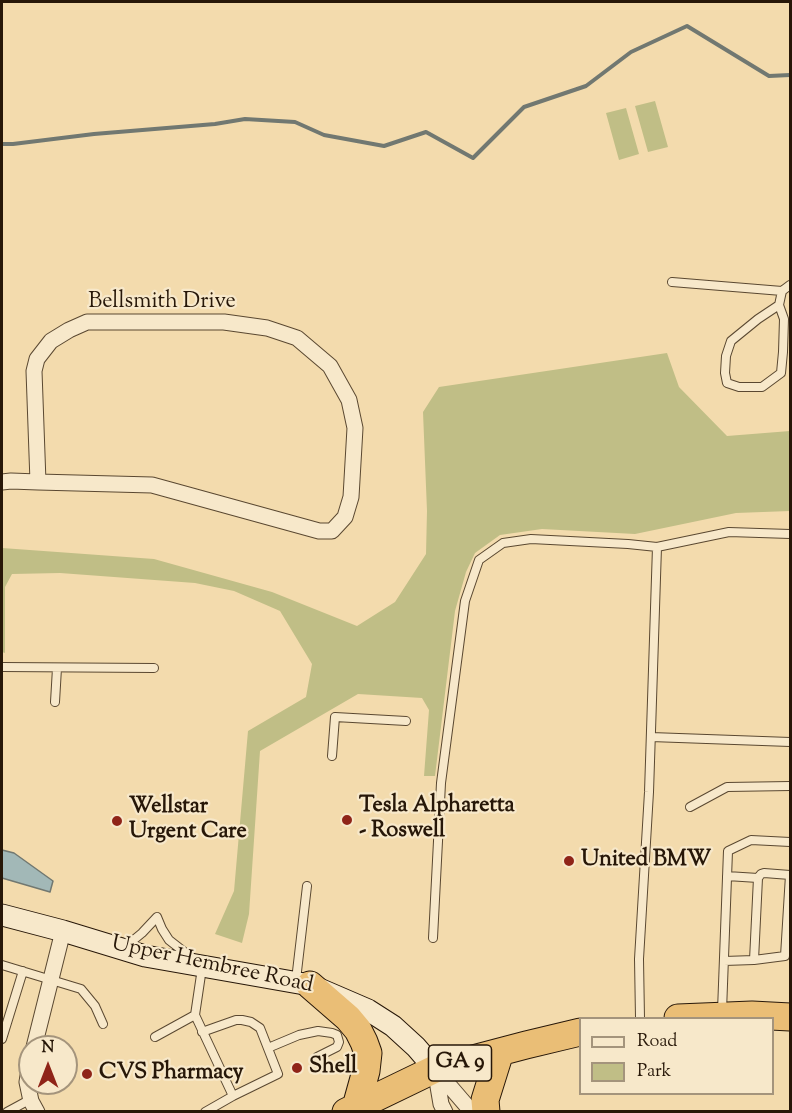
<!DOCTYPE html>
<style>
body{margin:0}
#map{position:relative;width:792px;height:1113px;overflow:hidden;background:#f3dbad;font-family:"Sorts Mill Goudy",serif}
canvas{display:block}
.frame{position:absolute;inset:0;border:3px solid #271708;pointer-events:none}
.legend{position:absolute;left:579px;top:1017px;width:195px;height:78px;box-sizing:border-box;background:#f7e8ca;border:2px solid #a4947c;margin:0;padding:8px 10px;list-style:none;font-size:18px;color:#271708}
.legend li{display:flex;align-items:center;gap:12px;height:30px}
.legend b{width:30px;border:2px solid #a4947c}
.north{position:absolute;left:18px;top:1035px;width:60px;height:60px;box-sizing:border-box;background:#f7e8ca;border:2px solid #a4947c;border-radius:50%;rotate:0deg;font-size:16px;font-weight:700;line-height:24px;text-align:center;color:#271708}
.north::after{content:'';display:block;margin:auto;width:21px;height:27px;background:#8f2418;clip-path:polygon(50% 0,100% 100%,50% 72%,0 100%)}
</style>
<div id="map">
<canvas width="792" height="1113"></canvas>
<div class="frame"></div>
<ul class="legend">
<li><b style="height:8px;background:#f7e8ca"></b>Road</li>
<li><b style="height:16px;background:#c0be86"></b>Park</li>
</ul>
<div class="north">N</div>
</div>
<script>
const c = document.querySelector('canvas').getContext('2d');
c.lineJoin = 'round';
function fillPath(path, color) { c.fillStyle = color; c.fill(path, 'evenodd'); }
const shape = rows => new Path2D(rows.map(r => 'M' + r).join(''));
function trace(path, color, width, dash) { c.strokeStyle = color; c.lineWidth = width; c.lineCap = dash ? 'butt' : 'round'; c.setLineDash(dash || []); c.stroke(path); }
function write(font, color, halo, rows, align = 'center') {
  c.font = font + ' "Sorts Mill Goudy",serif'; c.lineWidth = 4.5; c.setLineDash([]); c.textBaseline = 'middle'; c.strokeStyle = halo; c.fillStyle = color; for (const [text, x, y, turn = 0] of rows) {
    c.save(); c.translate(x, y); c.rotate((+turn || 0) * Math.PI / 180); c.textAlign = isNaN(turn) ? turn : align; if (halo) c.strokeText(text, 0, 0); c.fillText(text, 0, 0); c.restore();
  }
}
const green = shape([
 [655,101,668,147,648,152,635,106],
 [626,108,639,154,619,160,606,113],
 [667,353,679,387,727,436,790,431,790,511,736,513,635,534,542,529,500,535,475,553,466,572,455,611,435,776,424,776,429,710,422,698,358,694,260,751,249,914,242,943,215,934,234,891,248,731,306,697,312,664,280,611,234,591,195,583,60,573,12,574,5,587,5,653,2,652,2,548,154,559,272,592,357,626,395,602,426,554,427,511,423,412,439,387]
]);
const water = shape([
 [2,850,14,853,53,881,50,892,2,878,2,850]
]);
const stream = shape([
 [2,144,13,144,94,134,215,124,245,119,295,122,324,135,384,146,426,132,473,158,524,107,586,86,631,52,687,26,769,76,790,75]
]);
const lane = shape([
 [672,282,782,291,790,285],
 [779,305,784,319,783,352,781,373,762,387,739,387,727,383,725,373,726,356,731,341,758,319,779,305,782,291],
 [2,667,154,668],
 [55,702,57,668],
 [651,737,790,742],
 [332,756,335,717,406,721],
 [690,807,727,787,790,786],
 [727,876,758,878,761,874,764,873,790,875],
 [433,938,441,783,465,601,479,560,503,543,531,539,628,544,657,547],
 [125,947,142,933,157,917,162,929,169,940,192,958],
 [754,960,758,878],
 [724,961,754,960,785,956,790,875],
 [2,965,81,989,95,1006,103,1024],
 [202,968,195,1015,233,1096,205,1112],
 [296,980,307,886],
 [722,1011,728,851,751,840,790,842],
 [640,1018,639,959,649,792,657,547,729,532,790,534],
 [202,1032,236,1020,242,1020,251,1022,260,1028,278,1074,233,1096],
 [155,1037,195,1015],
 [2,1039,23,971],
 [268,1048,299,1035,318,1031,332,1033,337,1035,339,1042,337,1047,317,1057],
 [7,1112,31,1099]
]);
const street = shape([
 [2,482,11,481,38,482,152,485,319,531,332,531,345,517,351,497,355,428,349,400,330,366,297,338,267,328,224,322,87,322,69,330,51,341,37,359,34,371,38,482],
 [34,1047,63,931],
 [30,1063,27,1082,31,1101,37,1112],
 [435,1069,472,1112],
 [435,1069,441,1104,445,1112]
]);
const secondary = shape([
 [2,915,63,931,145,956,310,985,368,1010,393,1026,416,1047,435,1069]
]);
const highway = shape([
 [310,985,348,1018,358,1030,364,1042,368,1053,366,1071,356,1107],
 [678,1018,752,1015,790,1017],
 [346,1112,435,1069,526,1045,580,1032],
 [486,1112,485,1100,500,1052]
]);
const markers = [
 [347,820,6,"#8f2418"],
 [117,821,6,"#8f2418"],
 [569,861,6,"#8f2418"],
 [297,1068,6,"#8f2418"],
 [87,1074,6,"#8f2418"]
];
const shields = [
 [460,1063,63]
];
const shieldNames = [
 ["GA 9",460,1063]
];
const streetNames = [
 ["Bellsmith Drive",162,303],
 ["Upper Hembree Road",212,966,12]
];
const poiNames = [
 ["Tesla Alpharetta",359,807],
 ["- Roswell",359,832],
 ["Wellstar",129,808],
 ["Urgent Care",129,833],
 ["United BMW",581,861],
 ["Shell",309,1068],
 ["CVS Pharmacy",99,1074]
];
fillPath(green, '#c0be86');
fillPath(water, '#a2b8b7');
trace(water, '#717871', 1.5);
trace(stream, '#717871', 4);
trace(lane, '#5a4831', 10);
trace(street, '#5a4831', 17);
trace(secondary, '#271708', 23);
trace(highway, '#271708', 29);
trace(lane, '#f7e8ca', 8);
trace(street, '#f7e8ca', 15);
trace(secondary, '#f7e8ca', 21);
trace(highway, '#eabe76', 27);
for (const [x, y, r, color] of markers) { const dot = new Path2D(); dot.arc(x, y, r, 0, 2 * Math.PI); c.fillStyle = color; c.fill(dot); trace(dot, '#f7e8ca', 2); }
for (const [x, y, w] of shields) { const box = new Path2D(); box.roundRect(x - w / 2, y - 18, w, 36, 4.5); c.fillStyle = '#f7e8ca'; c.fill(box); trace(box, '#271708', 1.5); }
write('bold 21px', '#271708', null, shieldNames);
write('22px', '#271708', '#f7e8ca', streetNames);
write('bold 22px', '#271708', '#f7e8ca', poiNames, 'left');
</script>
